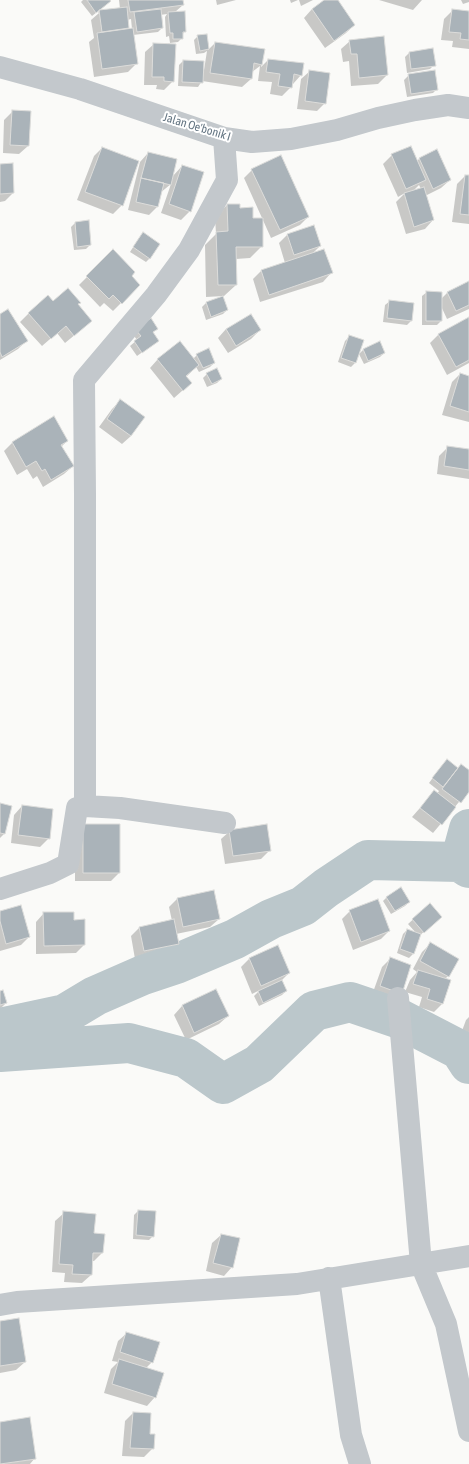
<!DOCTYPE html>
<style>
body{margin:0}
canvas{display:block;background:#fafaf8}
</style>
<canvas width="469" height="1464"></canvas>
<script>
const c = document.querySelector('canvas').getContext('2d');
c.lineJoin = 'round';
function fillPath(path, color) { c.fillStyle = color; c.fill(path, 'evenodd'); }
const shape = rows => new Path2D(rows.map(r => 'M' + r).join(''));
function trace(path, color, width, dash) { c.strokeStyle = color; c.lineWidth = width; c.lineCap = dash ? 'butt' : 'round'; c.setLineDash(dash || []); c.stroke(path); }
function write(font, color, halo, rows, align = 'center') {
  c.font = font + ' "Asap Condensed",sans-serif'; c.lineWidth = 4; c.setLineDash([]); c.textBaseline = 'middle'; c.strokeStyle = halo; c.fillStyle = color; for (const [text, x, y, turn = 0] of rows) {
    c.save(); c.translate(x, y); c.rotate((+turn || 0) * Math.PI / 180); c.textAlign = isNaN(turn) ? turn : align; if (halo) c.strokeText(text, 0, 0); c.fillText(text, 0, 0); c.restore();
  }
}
const shadow = shape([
 [83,0,109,0,106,5,92,16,81,2],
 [119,0,182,0,183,5,175,12,185,31,182,35,182,38,178,42,170,43,169,36,166,37,165,17,167,14,160,15,162,28,158,32,133,35,136,64,128,72,94,77,89,42,94,38,91,20,99,13,98,12,120,9],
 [131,19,132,29,129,29,127,20],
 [216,0,236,0,217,5],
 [290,0,298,0,291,3],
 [299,0,313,0,301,6],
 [326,0,337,0,354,25,346,33,325,48,304,18,312,9],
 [379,0,422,0,413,10],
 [461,0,469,0,469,2,463,4],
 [452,11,469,12,469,49,452,47,453,41,441,40,444,19],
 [206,35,208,50,215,43,264,50,261,67,268,60,301,75,293,84,291,83,291,87,282,96,270,94,272,82,258,81,260,66,252,72,251,79,242,87,202,81,198,87,178,86,179,65,183,61,204,70,207,51,204,53,196,54,194,40,198,36],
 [350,41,387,75,378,84,351,86,349,61,343,62,341,49],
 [154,44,173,81,164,90,156,89,157,85,144,85,145,52],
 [432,49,434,65,430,69,407,73,405,57,409,53],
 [310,71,325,103,317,111,297,109,301,79],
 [409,75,437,89,433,93,407,97,404,80],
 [13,111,30,112,28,146,19,154,3,153,4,120],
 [102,148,122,205,113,214,77,200,94,156],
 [148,153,172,177,182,166,190,211,181,220,161,213,171,184,160,193,157,207,149,215,128,210,140,162],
 [392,155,416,162,420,158,450,180,441,188,425,196,433,220,425,229,406,234,396,202,405,193,398,197,383,164],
 [419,185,421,189,413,191],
 [0,165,13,193,5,201,0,202],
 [252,170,308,217,300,225,271,238,244,178],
 [465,176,469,176,469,224,452,222,457,184],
 [227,205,239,209,252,219,262,246,250,258,236,259,236,285,224,296,206,297,205,245,216,234,215,217],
 [76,222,90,245,86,249,74,250,71,227],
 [287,235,320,246,312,254,331,273,323,282,260,302,253,279,261,271,285,263,279,243],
 [139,238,150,258,146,262,130,252],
 [113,251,130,276,139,285,113,311,104,303,100,307,79,285],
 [469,283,469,309,447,319,441,306,441,321,437,325,422,325,422,296,427,292,441,299,447,293],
 [223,297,227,310,223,314,206,320,202,307,206,303],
 [390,301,411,321,407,325,383,322,385,305],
 [53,302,77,305,82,329,65,343,57,333,42,346,20,322,29,313],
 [0,315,26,341,18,349,0,360],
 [469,318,469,363,447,375,430,343,439,334],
 [157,328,152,333,158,341,137,356,130,346,137,340,132,333],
 [226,329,260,330,251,339,228,353,218,338],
 [349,337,355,363,351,367,338,362,345,341],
 [363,350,384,353,380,357,364,364,359,354],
 [197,355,214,363,210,367,199,372,196,367,186,377,191,383,174,398,150,368,158,359,193,359],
 [207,374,221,379,217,383,207,387,203,378],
 [460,374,469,377,469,422,442,415,452,382],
 [120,401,131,436,122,444,99,427,112,409],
 [54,418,67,441,61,447,73,466,64,474,43,487,37,476,33,479,27,469,17,475,4,451,12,443],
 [448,447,469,450,469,479,437,474,439,456],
 [443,764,469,771,469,790,433,833,412,817,434,792,437,794,439,791,429,783],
 [0,804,4,834,0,838],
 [22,806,49,838,40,847,11,843,14,815],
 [119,825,119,873,111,881,75,881,75,833],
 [230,831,270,850,261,859,225,864,221,839],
 [387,897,409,902,405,906,391,914,383,901],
 [177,899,219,919,210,927,176,934,178,944,170,952,135,959,131,936,139,928,172,921,169,907],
 [429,905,436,921,418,937,413,954,409,958,397,953,403,934,407,930,417,934,408,924],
 [350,911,389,931,381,939,353,950,342,919],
 [0,912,29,937,21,945,0,951],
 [44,913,73,921,84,945,76,953,36,954,36,922],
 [431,943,448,976,445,979,449,980,442,1004,434,1012,419,1007,422,997,405,992,410,980,417,972,413,969,422,952],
 [278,946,289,973,281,981,286,991,282,995,259,1006,254,996,260,990,252,994,241,967,249,959],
 [390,959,393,1002,372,995,382,967],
 [216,990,228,1016,219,1024,186,1040,174,1015,182,1006],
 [0,992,6,1003,0,1009],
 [469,1017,469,1050,463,1047,466,1041,459,1039,466,1020],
 [138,1211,153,1236,149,1240,133,1239,134,1215],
 [64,1213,93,1234,102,1253,94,1261,92,1261,91,1275,82,1283,64,1282,65,1273,52,1272,55,1221],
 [221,1235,232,1267,224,1276,206,1271,212,1243],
 [0,1322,25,1362,16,1370,0,1373],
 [127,1333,152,1362,146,1368,155,1397,147,1406,104,1393,111,1369,118,1362,112,1361,118,1341],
 [133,1413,149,1435,153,1448,144,1457,122,1456,125,1421],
 [0,1423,35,1458,30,1464,0,1464]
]);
const river = shape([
 [460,862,469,829],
 [0,1028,65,1014,95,996,143,975,176,964,235,939,271,919,303,906,326,888,368,860,460,862,469,868],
 [0,1052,129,1043,186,1058,223,1084,259,1064,314,1011,350,1002,400,1019,460,1050,469,1064]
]);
const building = shape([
 [87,0,110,0,111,1,96,13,87,0],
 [128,0,183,0,184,5,130,12,128,0],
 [324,0,338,0,355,25,334,41,312,9,324,0],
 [127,7,129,28,102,32,99,10,127,7],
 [161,9,163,28,137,32,134,12,161,9],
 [452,9,469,11,469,40,460,39,461,33,449,32,452,9],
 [185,11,186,32,183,32,183,39,173,39,173,33,170,33,168,12,185,11],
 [133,28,138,64,102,69,97,33,133,28],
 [207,34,209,49,200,51,197,35,207,34],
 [384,36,388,75,359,78,357,54,351,54,349,40,384,36],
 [215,42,265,49,262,65,254,63,252,79,210,73,215,42],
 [153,43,176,44,174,82,164,81,164,77,152,77,153,43],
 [433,48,436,66,411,69,409,52,433,48],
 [268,59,304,63,302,76,294,74,292,88,278,86,280,74,266,72,268,59],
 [183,60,204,61,203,83,182,82,183,60],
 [309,70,330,73,326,104,305,101,309,70],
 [435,70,438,90,411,94,408,74,435,70],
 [12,110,31,111,29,146,10,145,12,110],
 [411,146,426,180,406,189,391,154,411,146],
 [102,147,139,161,123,206,85,192,102,147],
 [437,149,451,180,433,189,419,158,437,149],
 [148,152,177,159,171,185,141,178,148,152],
 [281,155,309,217,280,230,251,169,281,155],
 [13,163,14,193,0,194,0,164,13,163],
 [182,165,204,172,191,212,169,204,182,165],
 [465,175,469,175,469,215,460,214,465,175],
 [141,178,164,183,158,207,136,202,141,178],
 [424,187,434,220,414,227,404,193,424,187],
 [227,204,240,204,240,208,253,207,253,218,263,218,263,247,236,247,237,285,218,285,216,232,228,231,227,204],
 [89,220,91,245,77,247,75,222,89,220],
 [314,225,321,246,294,255,287,234,314,225],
 [143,232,160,244,150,259,133,247,143,232],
 [113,249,135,272,132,276,140,285,122,304,113,295,109,299,86,276,113,249],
 [324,249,333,273,269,295,261,270,324,249],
 [469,281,469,305,456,311,447,292,469,281],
 [68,288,81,303,78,304,92,321,74,336,66,326,51,339,28,313,48,295,53,301,68,288],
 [426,291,442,292,442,321,426,321,426,291],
 [223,296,228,310,211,317,206,302,223,296],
 [389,300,414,303,412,321,387,318,389,300],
 [8,309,28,341,2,357,0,352,0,314,8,309],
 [251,314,261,330,236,346,226,329,251,314],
 [469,317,469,360,456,367,438,334,469,317],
 [151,318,158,329,153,332,159,341,142,353,134,341,141,336,135,329,151,318],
 [349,335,364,340,356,363,341,358,349,335],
 [180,341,199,365,186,376,192,383,183,391,157,359,180,341],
 [380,341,385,353,368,361,363,349,380,341],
 [209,348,215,363,203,368,196,354,209,348],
 [217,368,222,379,212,384,206,373,217,368],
 [460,373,469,376,469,412,450,406,460,373],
 [120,399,145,417,131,436,107,419,120,399],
 [54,416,68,441,61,445,74,466,51,480,45,469,42,471,36,461,26,467,12,442,54,416],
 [447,446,469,449,469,470,444,466,447,446],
 [447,759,458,768,443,787,432,778,447,759],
 [461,764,469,770,469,792,461,803,442,789,461,764],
 [434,790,456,807,442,825,420,808,434,790],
 [0,803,12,806,5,834,0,833,0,803],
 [22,805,53,809,50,839,18,835,22,805],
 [83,824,120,824,120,873,83,873,83,824],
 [267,824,271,851,233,856,229,830,267,824],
 [401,887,410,902,395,911,386,897,401,887],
 [214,890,220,919,183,927,177,898,214,890],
 [378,899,390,931,361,942,349,910,378,899],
 [430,903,442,917,424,933,412,919,430,903],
 [21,905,30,937,6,944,0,921,0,911,21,905],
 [43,912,74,912,74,920,85,919,85,945,44,946,43,912],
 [174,919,179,944,144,951,139,927,174,919],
 [407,929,421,934,414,954,400,949,407,929],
 [430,942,459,959,449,977,420,961,430,942],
 [278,945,290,973,261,986,249,958,278,945],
 [390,957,411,965,402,994,380,986,390,957],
 [418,970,451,980,443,1004,427,999,430,989,413,984,418,970],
 [282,980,287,991,263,1003,258,991,282,980],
 [216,989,229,1016,194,1033,182,1005,216,989],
 [3,990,7,1003,0,1005,0,991,3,990],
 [138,1210,156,1211,154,1237,136,1235,138,1210],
 [63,1211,96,1214,94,1233,105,1234,103,1253,93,1253,92,1275,72,1274,73,1265,59,1264,63,1211],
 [221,1234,240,1238,233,1268,213,1263,221,1234],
 [19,1318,26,1362,0,1366,0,1321,19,1318],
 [126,1332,160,1342,153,1363,120,1352,126,1332],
 [119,1359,164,1373,156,1398,112,1384,119,1359],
 [133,1412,151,1413,150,1434,155,1434,154,1449,130,1448,133,1412],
 [30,1417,36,1459,0,1464,0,1422,30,1417]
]);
const minor = shape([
 [0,67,80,89,224,138,252,142,291,139,337,130,378,118,415,110,448,105,469,108],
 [85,806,120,808,225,823],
 [0,889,50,873,68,864,77,808,85,806,85,495,84,380,156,295,189,250,227,180,224,138],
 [398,998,421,1264,446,1324,469,1431],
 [329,1278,351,1435,360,1464],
 [0,1305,17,1302,297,1284,469,1256]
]);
const streetNames = [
 ["Jalan Oe'bonik I",197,127,17]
];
fillPath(shadow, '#0003');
trace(river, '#bbc7cb', 40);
fillPath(building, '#aab3b9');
trace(building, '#dcdcda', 1);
trace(minor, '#c3c8cc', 22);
write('12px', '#657683', '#fff', streetNames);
</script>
